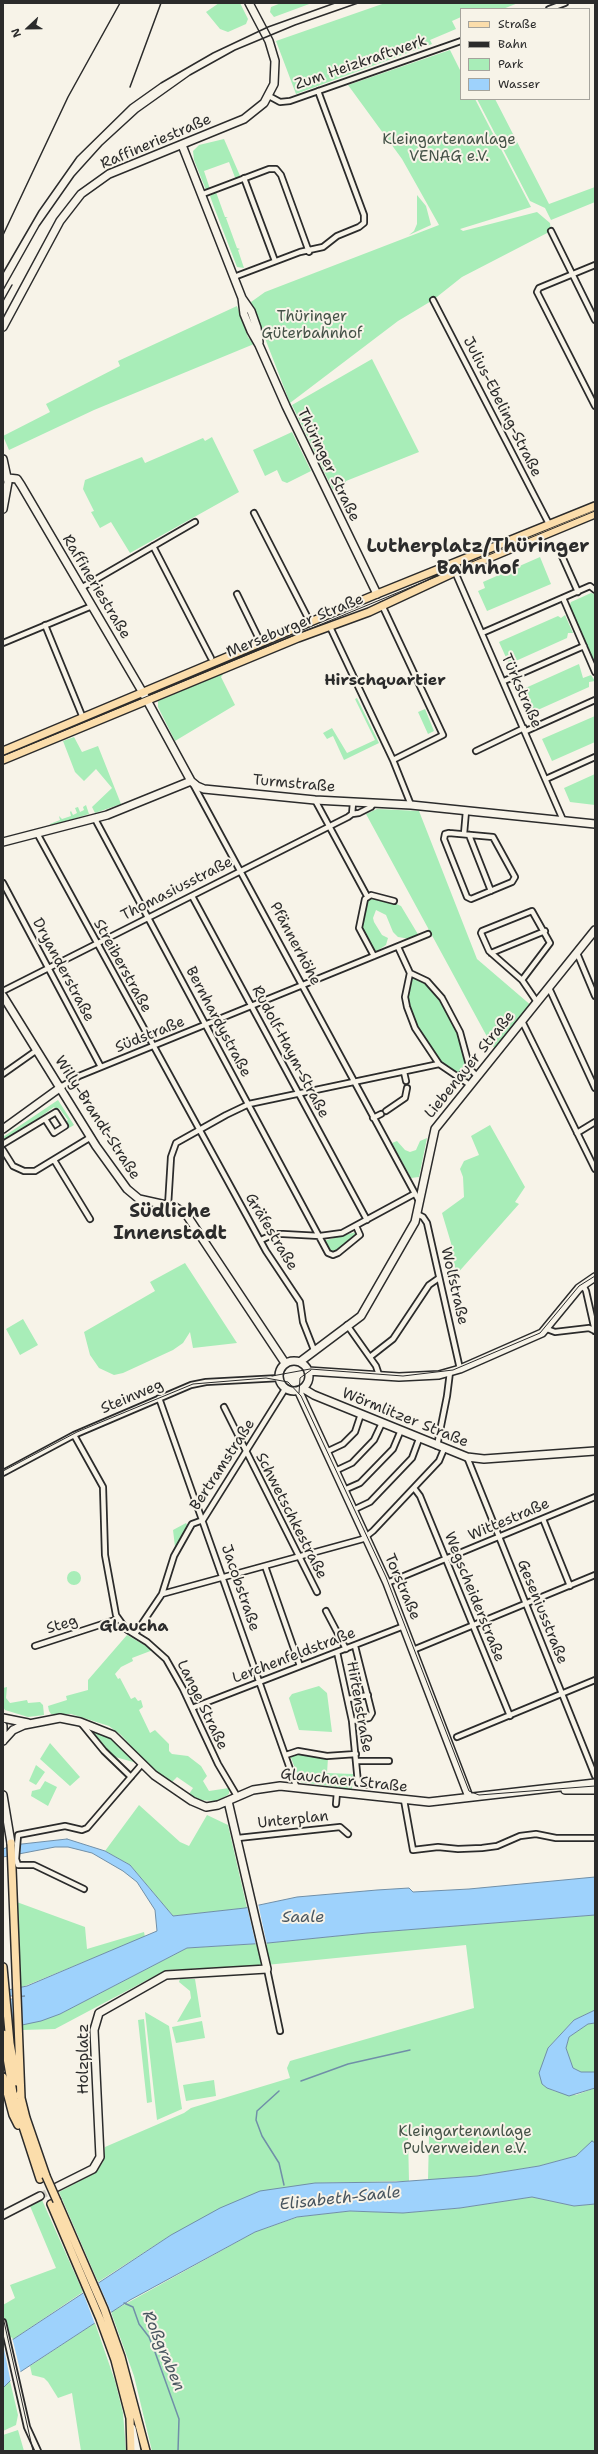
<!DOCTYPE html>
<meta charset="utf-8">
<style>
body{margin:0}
#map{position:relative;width:598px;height:2454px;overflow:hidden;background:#f7f3e8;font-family:"Shantell Sans",sans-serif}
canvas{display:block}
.frame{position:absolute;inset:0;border:4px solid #2b2b2b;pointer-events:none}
.legend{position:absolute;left:460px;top:8px;width:130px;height:92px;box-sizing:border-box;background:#f7f3e8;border:1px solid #a5a39c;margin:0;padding:5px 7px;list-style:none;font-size:12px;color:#2b2b2b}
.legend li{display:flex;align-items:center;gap:8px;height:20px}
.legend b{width:20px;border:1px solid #a5a39c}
.north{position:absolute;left:8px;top:8px;width:40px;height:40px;-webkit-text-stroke:3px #f7f3e8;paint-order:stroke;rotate:248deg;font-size:11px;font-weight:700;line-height:16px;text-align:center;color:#2b2b2b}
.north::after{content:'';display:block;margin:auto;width:14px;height:18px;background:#2b2b2b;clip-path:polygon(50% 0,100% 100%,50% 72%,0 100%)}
</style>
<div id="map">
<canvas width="598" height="2454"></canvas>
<div class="frame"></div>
<ul class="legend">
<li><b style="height:5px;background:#fbddab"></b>Straße</li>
<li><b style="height:5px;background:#2b2b2b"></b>Bahn</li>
<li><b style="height:11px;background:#a8edb8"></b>Park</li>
<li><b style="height:11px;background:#9ed2fc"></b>Wasser</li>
</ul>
<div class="north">N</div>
</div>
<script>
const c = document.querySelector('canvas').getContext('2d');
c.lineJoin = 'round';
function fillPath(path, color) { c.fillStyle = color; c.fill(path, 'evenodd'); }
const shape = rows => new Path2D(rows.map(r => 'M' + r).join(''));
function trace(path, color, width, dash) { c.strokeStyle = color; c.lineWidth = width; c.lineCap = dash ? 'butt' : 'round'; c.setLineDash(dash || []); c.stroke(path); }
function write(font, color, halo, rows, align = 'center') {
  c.font = font + ' "Shantell Sans",sans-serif'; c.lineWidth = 4; c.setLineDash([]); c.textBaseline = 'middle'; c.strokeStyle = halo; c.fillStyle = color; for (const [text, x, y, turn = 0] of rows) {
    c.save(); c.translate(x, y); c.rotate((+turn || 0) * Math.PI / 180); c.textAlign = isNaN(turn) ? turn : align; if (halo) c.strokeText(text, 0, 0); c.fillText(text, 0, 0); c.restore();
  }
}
const green = shape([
 [219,3,240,3,248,19,246,24,228,32,220,29,206,12],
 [281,3,312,3,274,17,270,12,271,7],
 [385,3,518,3,503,9,461,9,461,17,452,21,456,29,430,40,432,44,296,94,276,41],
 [450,50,461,72,461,99,475,99,531,207,460,229,463,231,537,212,550,223,551,231,462,277,433,300,398,321,290,403,251,302,265,292,439,225,402,159,348,85],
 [477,99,495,99,549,204,595,187,595,202,551,220,545,208,530,201],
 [224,139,241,178,236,180,229,162,204,171,210,189,206,190,194,160,193,151,199,145],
 [216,192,225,217,228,217,226,218,237,248,240,249,238,250,244,268,237,267,214,207,210,196],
 [417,195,426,206,431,225,409,235,414,231,417,224],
 [237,306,248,337,254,344,94,410,9,450,3,436,50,412,46,404,120,366,118,361],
 [372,359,419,452,346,481,346,484,333,490,292,405],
 [292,432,311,471,287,483,282,481,277,470,265,476,253,450],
 [212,437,239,492,130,553,111,522,100,528,91,512,94,511,83,489,85,480,142,457,145,463,203,438,205,441],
 [540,557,551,584,487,611,478,591,485,588,483,582],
 [591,593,595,594,595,667,569,607,571,602],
 [565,615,573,633,568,633,567,638,509,664,499,642,558,616,561,618],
 [579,664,583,678,591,675,595,681,589,682,589,687,531,713,521,690],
 [224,673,221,677,235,705,175,741,158,707,158,701],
 [357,698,379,743,344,760,333,736,327,739,323,733,332,728,347,753,375,740,355,699],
 [425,709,434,731,428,734,418,712],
 [595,716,595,742,552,761,542,739],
 [74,737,82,752,98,746,121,804,95,813,92,807,112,788,96,769,84,781,75,772,63,741],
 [595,774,595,805,570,802,564,788],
 [86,805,89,814,51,826,50,824,60,820,59,816,62,819,71,816,70,812,71,811,73,815,77,813,75,808,78,807,80,812,84,810,83,807],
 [377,809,419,811,477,959,533,1007,497,1051,491,1044,366,814],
 [371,898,390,901,401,906,419,936,410,939,398,937,393,932,386,915,376,910,373,918,374,922,382,935,388,938,386,945,374,953,361,929,367,901],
 [413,977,424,981,440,998,455,1027,469,1073,469,1076,464,1078,439,1064,416,1027,409,1007,406,991,408,983],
 [58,1100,74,1125,69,1128,65,1122,68,1120,59,1108,56,1110,54,1107,40,1117,41,1119,3,1142,3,1137],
 [490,1125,525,1187,515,1202,519,1204,456,1275,451,1243,442,1213,464,1197,463,1177,460,1169,464,1161,479,1155,471,1136],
 [427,1138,419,1177,411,1178,392,1143,397,1141,405,1150,410,1152,416,1150,420,1141],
 [356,1232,358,1234,334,1253,329,1252,323,1241],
 [185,1263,237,1343,193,1348,190,1332,183,1343,173,1350,123,1373,114,1375,99,1368,90,1355,84,1332,155,1291,150,1282],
 [23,1319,38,1345,20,1355,6,1329],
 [186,1523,188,1526,175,1547,173,1530],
 '67 1578a7 7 0 1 1 14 0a7 7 0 1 1-14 0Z',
 [127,1635,153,1650,132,1658,133,1661,121,1667,115,1674,118,1679,120,1678,131,1699,135,1697,138,1701,141,1700,143,1707,139,1710,150,1733,155,1730,169,1744,169,1751,172,1754,188,1756,201,1766,207,1776,203,1781,209,1791,229,1788,229,1794,226,1796,216,1801,197,1800,189,1794,193,1788,177,1777,172,1782,154,1771,121,1735,109,1726,71,1714,51,1714,49,1711,48,1706,67,1700,66,1696,88,1690,88,1680],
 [319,1686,327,1693,332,1732,299,1730,289,1698,292,1694],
 [7,1687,6,1698,10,1703,27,1700,28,1703,40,1702,43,1705,44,1715,28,1717,5,1710,3,1707,3,1688],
 [93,1729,112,1738,137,1763,115,1757,91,1733],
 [50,1743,80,1777,70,1786,40,1759],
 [299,1752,315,1757,328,1758,327,1773,353,1774,352,1789,300,1782,290,1755],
 [36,1765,45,1772,36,1785,29,1781],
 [45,1781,57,1787,48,1806,31,1796,32,1791,40,1789],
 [139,1805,180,1842,189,1846,207,1815,228,1825,247,1908,173,1916,130,1865,105,1851],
 [14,1901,85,1927,87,1949,144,1932,145,1937,20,1988],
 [595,1915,595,2010,574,2020,548,2048,542,2084,554,2091,576,2095,595,2088,595,2143,592,2142,576,2156,539,2166,477,2176,428,2180,429,2137,408,2136,409,2181,315,2183,171,2235,98,2282,59,2192,95,2173,103,2162,105,2147,184,2113,191,2108,290,2078,287,2068,290,2061,474,2008,466,1945,266,1965,166,1970,55,2029,22,2030,21,2025,60,2014,187,1948,268,1943,367,1933],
 [180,1979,195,1979,201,2017,177,2022,191,1998,190,1991,179,1982],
 [145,2012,169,2026,182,2109,157,2120],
 [144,2019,152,2102,147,2103,138,2020],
 [202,2021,205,2038,176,2043,172,2027],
 [595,2023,595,2072,581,2072,572,2068,566,2048,569,2037,588,2024],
 [214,2080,216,2096,186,2101,183,2085],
 [532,2197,574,2206,595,2204,595,2451,152,2451,134,2376,111,2312,255,2232,298,2217,350,2211,403,2213,460,2208],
 [42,2200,83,2292,3,2346,3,2305,15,2298,10,2285,56,2268,30,2206],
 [95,2323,115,2381,123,2413,126,2451,81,2451,72,2393,58,2398,48,2382,44,2378,32,2375,30,2366],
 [10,2381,18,2415,16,2425,3,2431,3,2388],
 [18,2430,24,2451,3,2451,3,2435]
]);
const water = shape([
 [67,1839,105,1851,130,1865,173,1916,245,1908,297,1897,377,1890,409,1888,413,1892,469,1889,595,1877,595,1915,367,1933,268,1943,187,1948,60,2014,41,2021,3,2029,3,2001,25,1996,3,1996,3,1991,27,1986,157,1931,155,1910,137,1882,123,1871,92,1853,68,1847,55,1847,3,1857,3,1849,13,1845,67,1839],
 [595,2010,595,2023,588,2024,569,2037,566,2048,573,2068,581,2072,595,2072,595,2088,569,2096,547,2088,542,2084,539,2073,548,2048,574,2020,595,2010],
 [592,2141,595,2143,595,2204,574,2206,532,2197,460,2208,403,2213,350,2211,297,2217,255,2232,130,2300,17,2374,3,2388,3,2346,171,2235,220,2208,260,2191,315,2183,396,2182,477,2176,539,2166,576,2156,592,2141]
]);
const pier = shape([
 [258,1903,267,1945,256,1945,247,1906],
 [97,2280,112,2314,95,2324,82,2290],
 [12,2337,21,2374,11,2383,3,2344]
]);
const stream = shape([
 [301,2081,348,2064,410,2050],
 [279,2091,257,2111,256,2120,262,2136,279,2163,284,2185],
 [124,2303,133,2307,139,2324,149,2337,155,2352,179,2419,178,2451]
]);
const streetTunnel = shape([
 [558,547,561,554]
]);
const secondaryTunnel = shape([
 [40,2196,57,2188]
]);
const street = shape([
 [549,9,565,3],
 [269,96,280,102,290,101,461,41],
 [244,178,275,261],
 [203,194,269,169,276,169,281,175,309,252],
 [551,231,595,320],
 [595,265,539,288,537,292,595,406],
 [234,277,300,252,323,247,337,236,359,227,364,223,364,215,318,91],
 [433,300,549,524],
 [254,513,310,622],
 [153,546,211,658],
 [561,554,578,592],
 [455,572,563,820],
 [81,588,195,522],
 [237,594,261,643],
 [563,598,595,672],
 [382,605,443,735,393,760],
 [45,625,83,718],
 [330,627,393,760,411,805],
 [482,633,590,586,595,590],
 [3,643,92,606],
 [504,681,584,646],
 [526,731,595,700],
 [476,751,524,728],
 [546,779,595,757],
 [193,784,419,1201],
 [315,800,367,896],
 [352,814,359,813,371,807,374,803],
 [95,819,328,1253,333,1255,338,1253,360,1235,356,1226],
 [449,833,493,837,515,877,512,882,471,899,467,897,444,839,445,834,449,833],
 [464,834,466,811],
 [38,835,266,1251,300,1302,303,1322,314,1350],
 [469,835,491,891],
 [3,883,101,1067],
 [192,896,367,1220],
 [398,947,410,973,405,997,407,1007,415,1028,439,1064,470,1085],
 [491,953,545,931],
 [577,953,595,996],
 [374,956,359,928,365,899,371,895,394,901],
 [410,973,427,981,442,998,460,1032,470,1069,477,1076],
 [522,980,550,943,532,911,482,931,481,933,489,951,522,980,537,1002],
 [549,988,595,1088],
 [3,991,348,817,352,814,353,803],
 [522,1021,595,1169],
 [404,1072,406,1081],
 [3,1074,37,1050],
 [459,1076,470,1069],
 [61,1087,79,1076,428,934],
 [386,1111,405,1098,407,1088],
 [373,1118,381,1114],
 [577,1133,595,1122],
 [3,1144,56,1112,65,1126,54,1133,45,1119],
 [3,1150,13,1166,24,1171,35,1171,91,1137],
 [54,1160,90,1219],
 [168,1206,171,1157,176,1143,226,1115,249,1104,439,1064],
 [417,1214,423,1217,427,1223,460,1369],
 [261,1240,274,1234,283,1234,320,1236,342,1233,414,1194],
 [583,1285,586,1291,595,1331],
 [347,1325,376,1366,379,1375],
 [547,1329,555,1332,589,1328,595,1331],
 [370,1357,393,1339,429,1285,439,1278],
 [159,1398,296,1786],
 [224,1407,317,1592],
 [74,1435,103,1487,105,1555,116,1615,126,1629,147,1642,166,1659,183,1689,218,1764,237,1796],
 [437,1446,447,1396,450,1372],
 [326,1452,343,1444,355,1432,361,1414],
 [467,1457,595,1776],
 [335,1471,352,1463,374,1440,382,1423],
 [3,1473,74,1435,191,1385,206,1382,280,1378],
 [414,1488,420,1496,510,1716],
 [344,1490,360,1483,393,1449,401,1430],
 [353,1510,370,1502,412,1458,419,1439],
 [543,1519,570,1586],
 [265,1566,300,1666],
 [387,1583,595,1497],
 [162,1594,174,1556,192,1524,203,1520,285,1389],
 [326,1611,346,1649],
 [135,1634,162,1594,363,1539,373,1531,439,1461,444,1449],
 [35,1646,118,1619],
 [413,1650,595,1575],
 [337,1652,352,1721,358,1783,365,1785],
 [348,1699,368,1695],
 [192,1708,404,1626],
 [352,1721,369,1718,372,1713,355,1646],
 [81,1723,104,1751,131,1777],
 [457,1737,595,1680],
 [286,1755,298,1751,327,1756,356,1754],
 [357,1761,389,1761],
 [404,1800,413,1850,438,1847,458,1849,482,1848,497,1846,520,1836,536,1834,556,1838,595,1838],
 [336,1804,337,1792],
 [238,1838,340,1827,348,1834],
 [84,1889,34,1865,18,1865,16,1859,18,1835,65,1826,82,1830,87,1828,142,1764],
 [267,1969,280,2031],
 [3,2322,27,2427,38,2451]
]);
const secondary = shape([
 [182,145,242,298,251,311,257,328,259,342],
 [242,298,244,314,251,331,259,345,286,406,377,594],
 [3,327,60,221,81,194,109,174,244,119,264,103,274,84,275,61,269,41,249,3],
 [3,459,8,482,3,509],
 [8,478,17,479,21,485,143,693,191,781,197,786,204,789,315,800,411,805,595,824],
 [3,842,107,815,191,781],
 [3,996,96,1146,127,1189,139,1199,175,1207,186,1214,285,1363],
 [3,1129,61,1087],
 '279 1376a15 15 0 1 1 30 0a15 15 0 1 1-30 0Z',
 [301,1361,361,1316,415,1222,435,1129,595,930],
 [308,1371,399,1377,439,1375,460,1369,542,1333,579,1288,595,1277],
 [304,1389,314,1395,467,1457,484,1459,595,1451],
 [299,1392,387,1583,469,1797],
 [3,1718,28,1723],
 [3,1726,3,1741],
 [3,1741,13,1730,24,1725,60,1718,80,1722,113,1735,154,1775,192,1801,206,1807,218,1805,253,1790,280,1786,429,1802,595,1783],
 [565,1790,595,1790],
 [3,1795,11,1843],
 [57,2187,93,2169,100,2157,94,2030,99,2013,166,1975,267,1969,228,1801],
 [3,2215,40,2196],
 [132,2428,137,2451]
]);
const primary = shape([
 [3,751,377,594,595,506],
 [3,760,298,638,369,612,455,572,595,514],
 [11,1843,21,2098],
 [3,1967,10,2043,17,2082],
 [3,2034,14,2099,40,2179],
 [3,2077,13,2115,18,2125],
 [20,2094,26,2118,46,2176],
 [57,2201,104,2309,121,2357,146,2451],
 [51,2204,100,2319,115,2360,130,2418,131,2451]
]);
const tram = shape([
 [3,756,595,511],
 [272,1376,310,1369,403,1376,453,1370,540,1333,579,1286,595,1276],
 [299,1393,300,1378,311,1370],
 [3,1471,77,1432,193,1384,266,1378,288,1382,301,1396,386,1577,469,1791,479,1795,595,1786],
 [3,2317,33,2451]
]);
const rail = shape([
 [130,87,161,3],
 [3,235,68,97,120,3],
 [3,273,39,211,77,157,130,105,161,83,213,53,268,27,335,3],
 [3,290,39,226,74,176,102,145,138,112,190,75,235,50,295,25,358,3],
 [3,301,12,285]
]);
const primaryBridge = shape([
 [46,2176,57,2201]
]);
const streetNames = [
 ["Zum Heizkraftwerk",361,63,-19],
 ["Raffineriestraße",156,142,-23],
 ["Julius-Ebeling-Straße",502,407,63],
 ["Thüringer Straße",328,465,64],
 ["Raffineriestraße",96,587,59],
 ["Merseburger Straße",295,626,-22],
 ["Türkstraße",521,691,66],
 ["Turmstraße",294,784,5],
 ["Thomasiusstraße",177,889,-27],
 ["Pfännerhöhe",295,944,62],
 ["Streiberstraße",122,966,61],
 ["Dryanderstraße",63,970,62],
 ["Bernhardystraße",218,1022,62],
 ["Südstraße",150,1035,-22],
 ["Rudolf-Haym-Straße",290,1052,62],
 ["Liebenauer Straße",470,1065,-51],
 ["Willy-Brandt-Straße",97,1118,57],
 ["Gräfestraße",271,1232,59],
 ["Wolfstraße",454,1286,77],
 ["Steinweg",132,1397,-23],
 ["Wörmlitzer Straße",405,1418,22],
 ["Bertramstraße",223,1465,-57],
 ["Schwetschkestraße",291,1516,63],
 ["Wittestraße",509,1520,-23],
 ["Torstraße",402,1587,67],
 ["Jacobstraße",240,1588,71],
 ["Wegscheiderstraße",474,1597,68],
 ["Geseniusstraße",542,1612,68],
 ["Steg",62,1625,-17],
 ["Lerchenfeldstraße",294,1656,-21],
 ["Lange Straße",202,1705,64],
 ["Hirtenstraße",359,1707,80],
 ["Glauchaer Straße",344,1781,6],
 ["Unterplan",293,1820,-6],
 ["Holzplatz",84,2059,-90]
];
const parkNames = [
 ["Kleingartenanlage",449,140],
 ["VENAG e.V.",449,157],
 ["Thüringer",312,317],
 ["Güterbahnhof",312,334],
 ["Kleingartenanlage",465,2132],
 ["Pulverweiden e.V.",465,2149]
];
const neighbourhoodNames = [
 ["Hirschquartier",385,681],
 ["Glaucha",134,1627]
];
const waterNames = [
 ["Saale",303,1918],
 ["Elisabeth-Saale",340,2199,-6],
 ["Roßgraben",163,2351,67]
];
const districtNames = [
 ["Lutherplatz/Thüringer",478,547],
 ["Bahnhof",478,569],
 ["Südliche",170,1212],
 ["Innenstadt",170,1234]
];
fillPath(green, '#a8edb8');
fillPath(water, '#9ed2fc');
trace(water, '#708fa8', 1);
fillPath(pier, '#f7f3e8');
trace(stream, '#708fa8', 1.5);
trace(streetTunnel, '#cecbc2', 4.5, [4.5, 2]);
trace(secondaryTunnel, '#cecbc2', 7, [7, 3.5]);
trace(street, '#2b2b2b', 8);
trace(secondary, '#2b2b2b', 10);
trace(primary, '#2b2b2b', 10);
trace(street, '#f7f3e8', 4.5);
trace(secondary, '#f7f3e8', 7);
trace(primary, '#fbddab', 7);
trace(tram, '#2b2b2b', 1);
trace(rail, '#2b2b2b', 1.5);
trace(primaryBridge, '#2b2b2b', 10, []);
trace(primaryBridge, '#fbddab', 7);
write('15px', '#2b2b2b', '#f7f3e8', streetNames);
write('15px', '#445247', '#f7f3e8', parkNames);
write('bold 16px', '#2b2b2b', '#f7f3e8', neighbourhoodNames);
write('italic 16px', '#48555f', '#f7f3e8', waterNames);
write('bold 19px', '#2b2b2b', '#f7f3e8', districtNames);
</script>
